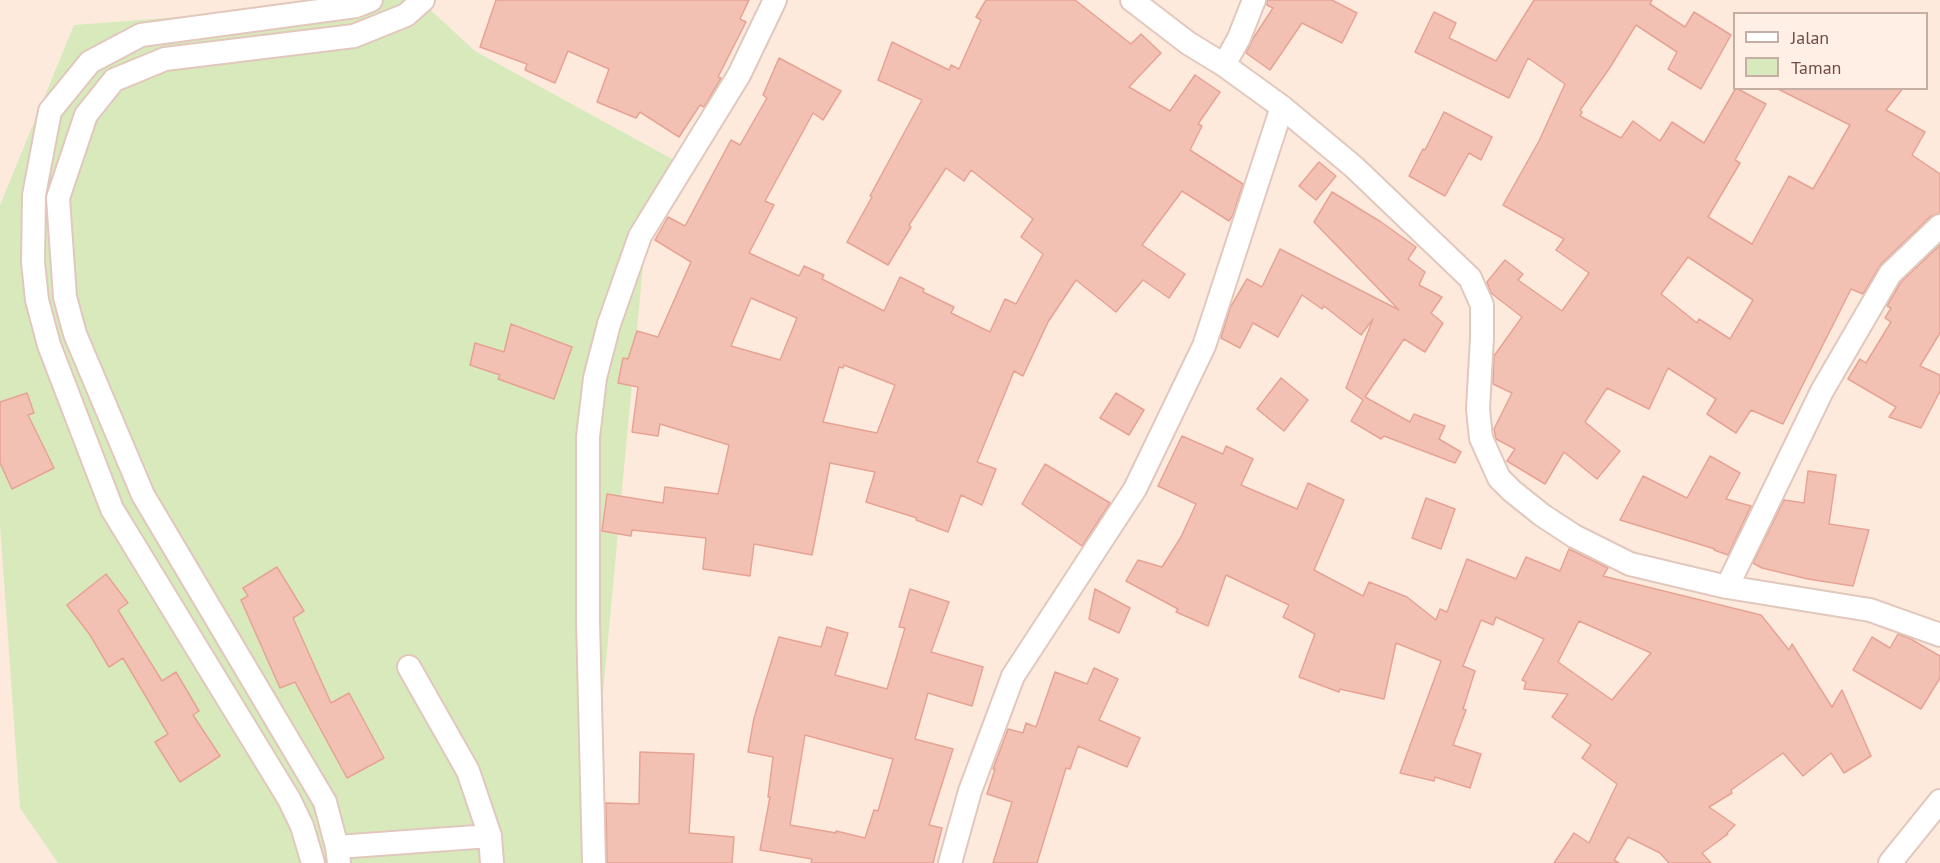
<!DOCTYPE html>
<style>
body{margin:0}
#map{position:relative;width:1940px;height:863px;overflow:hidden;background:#fdeadd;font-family:"PT Sans",sans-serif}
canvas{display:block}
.legend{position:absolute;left:1733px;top:12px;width:195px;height:78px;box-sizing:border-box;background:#ffefe4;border:2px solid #c7aea5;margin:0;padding:8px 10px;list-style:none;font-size:18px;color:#724d46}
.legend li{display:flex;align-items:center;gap:12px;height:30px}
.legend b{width:30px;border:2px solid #c7aea5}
</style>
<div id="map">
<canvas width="1940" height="863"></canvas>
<ul class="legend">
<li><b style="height:8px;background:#fff"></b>Jalan</li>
<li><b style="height:16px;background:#d8eabc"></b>Taman</li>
</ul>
</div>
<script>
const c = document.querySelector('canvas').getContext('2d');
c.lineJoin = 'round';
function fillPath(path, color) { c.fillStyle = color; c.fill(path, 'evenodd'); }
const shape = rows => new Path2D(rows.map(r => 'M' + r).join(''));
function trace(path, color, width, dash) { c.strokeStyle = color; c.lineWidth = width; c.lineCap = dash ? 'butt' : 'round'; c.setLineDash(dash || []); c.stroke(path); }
const green = shape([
 [364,0,423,0,422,2,475,51,683,165,647,223,594,789,606,863,58,863,20,808,0,525,0,205,74,25,362,3]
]);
const building = shape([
 [496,0,749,0,740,19,746,22,718,77,721,78,704,107,700,105,679,137,640,112,636,118,597,102,609,69,568,51,555,83,525,70,527,64,480,47,496,0],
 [986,0,1075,0,1131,44,1141,34,1161,53,1129,87,1170,111,1195,75,1220,92,1198,124,1202,126,1190,150,1243,184,1233,215,1229,221,1182,191,1142,245,1185,274,1169,298,1143,280,1116,312,1076,280,1048,322,1023,376,1014,371,977,462,996,469,982,505,961,495,948,532,916,520,917,518,866,502,875,472,830,463,812,555,754,544,750,576,703,569,706,538,632,530,631,536,602,531,607,494,663,503,665,487,718,494,729,445,660,424,658,436,632,432,638,387,618,383,623,358,628,359,637,331,658,337,691,262,655,240,668,217,685,226,731,140,740,145,767,98,763,95,779,58,841,91,823,120,813,113,765,201,774,205,749,253,799,276,804,266,824,275,822,279,884,311,900,277,924,289,923,292,954,307,951,313,990,332,1005,299,1016,304,1043,254,1021,237,1033,219,971,170,964,181,946,168,909,225,911,227,888,265,847,242,872,197,870,196,922,100,878,80,892,42,949,70,951,65,959,69,981,20,976,17,986,0],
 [751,298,797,318,780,360,731,346,751,298],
 [844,365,895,385,877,433,823,422,839,367,843,368,844,365],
 [1267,0,1332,0,1357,13,1342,43,1302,23,1270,70,1246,53,1254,37,1273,8,1267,5,1267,0],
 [1534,0,1652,0,1650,4,1685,27,1694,12,1731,35,1701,89,1668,69,1677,52,1636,25,1609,69,1580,110,1582,112,1580,116,1621,138,1633,121,1660,141,1672,122,1704,143,1736,88,1766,104,1735,160,1740,163,1708,217,1752,244,1789,176,1813,189,1850,125,1776,88,1903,88,1886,110,1925,132,1912,155,1940,174,1940,213,1931,216,1881,264,1863,294,1851,289,1783,424,1751,410,1736,433,1707,414,1716,399,1668,368,1649,409,1607,388,1585,422,1620,451,1597,479,1564,452,1545,484,1507,461,1515,449,1496,439,1494,429,1512,393,1493,384,1494,356,1522,317,1491,293,1487,282,1505,260,1523,274,1518,280,1562,311,1589,273,1556,250,1564,239,1503,205,1539,141,1565,84,1528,58,1509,98,1415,52,1434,12,1456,23,1449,38,1496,61,1534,0],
 [1688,257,1753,300,1730,339,1699,319,1697,323,1661,294,1688,257],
 [1444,112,1492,137,1481,160,1469,153,1445,196,1409,176,1423,149,1425,150,1444,112],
 [1319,162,1336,176,1316,200,1299,186,1319,162],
 [1332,192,1381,222,1416,247,1408,259,1425,272,1419,285,1442,297,1431,313,1443,323,1425,352,1404,339,1365,397,1410,422,1414,414,1445,426,1439,439,1461,452,1455,463,1384,436,1381,439,1351,421,1363,400,1346,388,1373,319,1361,335,1324,306,1322,309,1302,295,1278,337,1253,323,1240,348,1221,338,1230,308,1247,279,1262,287,1280,249,1399,310,1314,222,1332,192],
 [1940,245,1940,333,1920,366,1940,375,1940,391,1921,428,1889,417,1896,407,1848,379,1860,359,1866,363,1891,322,1885,318,1891,308,1887,306,1901,282,1940,245],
 [511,324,572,347,554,399,498,379,500,375,470,365,475,343,504,352,511,324],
 [1281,378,1308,400,1284,431,1257,409,1281,378],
 [27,393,34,413,28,415,54,468,12,489,0,463,0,402,27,393],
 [1116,393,1144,410,1129,435,1100,418,1116,393],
 [1182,436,1223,454,1226,446,1253,459,1241,485,1297,509,1308,483,1344,500,1314,570,1363,596,1369,582,1407,597,1436,620,1440,609,1447,612,1467,559,1516,579,1526,557,1560,571,1569,549,1608,568,1603,576,1761,615,1789,650,1792,644,1832,707,1842,690,1871,756,1844,773,1831,753,1803,776,1783,753,1731,790,1732,793,1709,807,1735,825,1727,833,1728,834,1702,853,1711,863,1669,863,1660,853,1628,837,1614,860,1619,863,1554,863,1574,833,1589,843,1617,784,1582,758,1591,745,1552,717,1568,694,1524,689,1526,682,1522,680,1544,639,1496,617,1493,625,1481,620,1463,666,1475,671,1463,709,1466,710,1453,745,1481,754,1470,788,1435,777,1434,781,1400,773,1441,661,1396,643,1384,699,1340,689,1339,692,1299,677,1315,634,1283,617,1289,605,1226,575,1208,626,1176,612,1178,609,1126,581,1138,560,1162,567,1181,537,1196,504,1158,486,1182,436],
 [1579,621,1651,653,1612,700,1558,662,1579,621],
 [1710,456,1740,473,1726,499,1751,506,1728,555,1714,550,1715,549,1620,520,1643,476,1687,498,1710,456],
 [1045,464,1110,503,1082,546,1022,504,1045,464],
 [1808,471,1836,475,1829,524,1869,530,1853,586,1808,579,1762,568,1753,563,1784,500,1804,503,1808,471],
 [1426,498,1455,509,1441,549,1412,538,1426,498],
 [277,567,304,611,293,618,331,703,349,693,384,758,347,778,295,682,280,688,241,600,248,596,243,588,277,567],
 [106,574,128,603,118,610,162,681,176,672,199,711,193,715,220,756,180,782,155,742,168,734,123,658,109,667,90,635,67,605,106,574],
 [910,589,949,602,931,652,983,667,972,706,928,693,915,739,953,749,929,825,942,828,933,863,811,863,812,859,760,850,770,797,768,797,773,757,748,752,754,718,779,637,821,647,827,627,848,633,835,675,887,689,905,628,899,627,910,589],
 [805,735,893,759,878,811,874,810,865,838,836,831,836,833,790,825,805,735],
 [1095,589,1130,608,1119,633,1089,619,1095,589],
 [1898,634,1909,638,1940,656,1940,678,1921,709,1853,670,1872,637,1890,648,1898,634],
 [1094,668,1118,679,1099,720,1140,738,1127,767,1078,746,1070,769,1066,768,1037,863,993,863,1012,802,987,794,995,769,993,769,1008,729,1023,733,1026,723,1036,727,1055,672,1087,684,1094,668],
 [640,752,694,754,689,833,734,837,732,863,607,863,606,803,639,804,640,752]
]);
const street = shape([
 [1132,0,1188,43,1224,65,1239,38,1254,0],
 [1224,65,1282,107,1354,167,1470,278,1482,305,1482,337,1478,409,1481,438,1499,478,1512,491,1542,515,1574,536,1630,564,1727,587,1870,610,1940,635],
 [1727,587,1822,391,1890,274,1940,226],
 [490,836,492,863],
 [337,847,490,836,468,771,409,667],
 [313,863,302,826,289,799,112,509,49,345,37,300,33,262,34,195,50,111,90,62,141,35,356,6,371,0],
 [339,863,337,847,325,802,143,495,75,334,65,297,58,198,86,115,114,80,165,59,354,36,406,15,423,0],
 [594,863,588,621,588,437,595,378,609,324,640,236,739,75,775,0],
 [950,863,970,791,1013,676,1135,489,1204,346,1282,107],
 [1890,863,1940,801]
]);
fillPath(green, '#d8eabc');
fillPath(building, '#f3c1b4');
trace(building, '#e6a394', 1.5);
trace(street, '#e2c7bd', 26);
trace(street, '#fff', 22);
</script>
